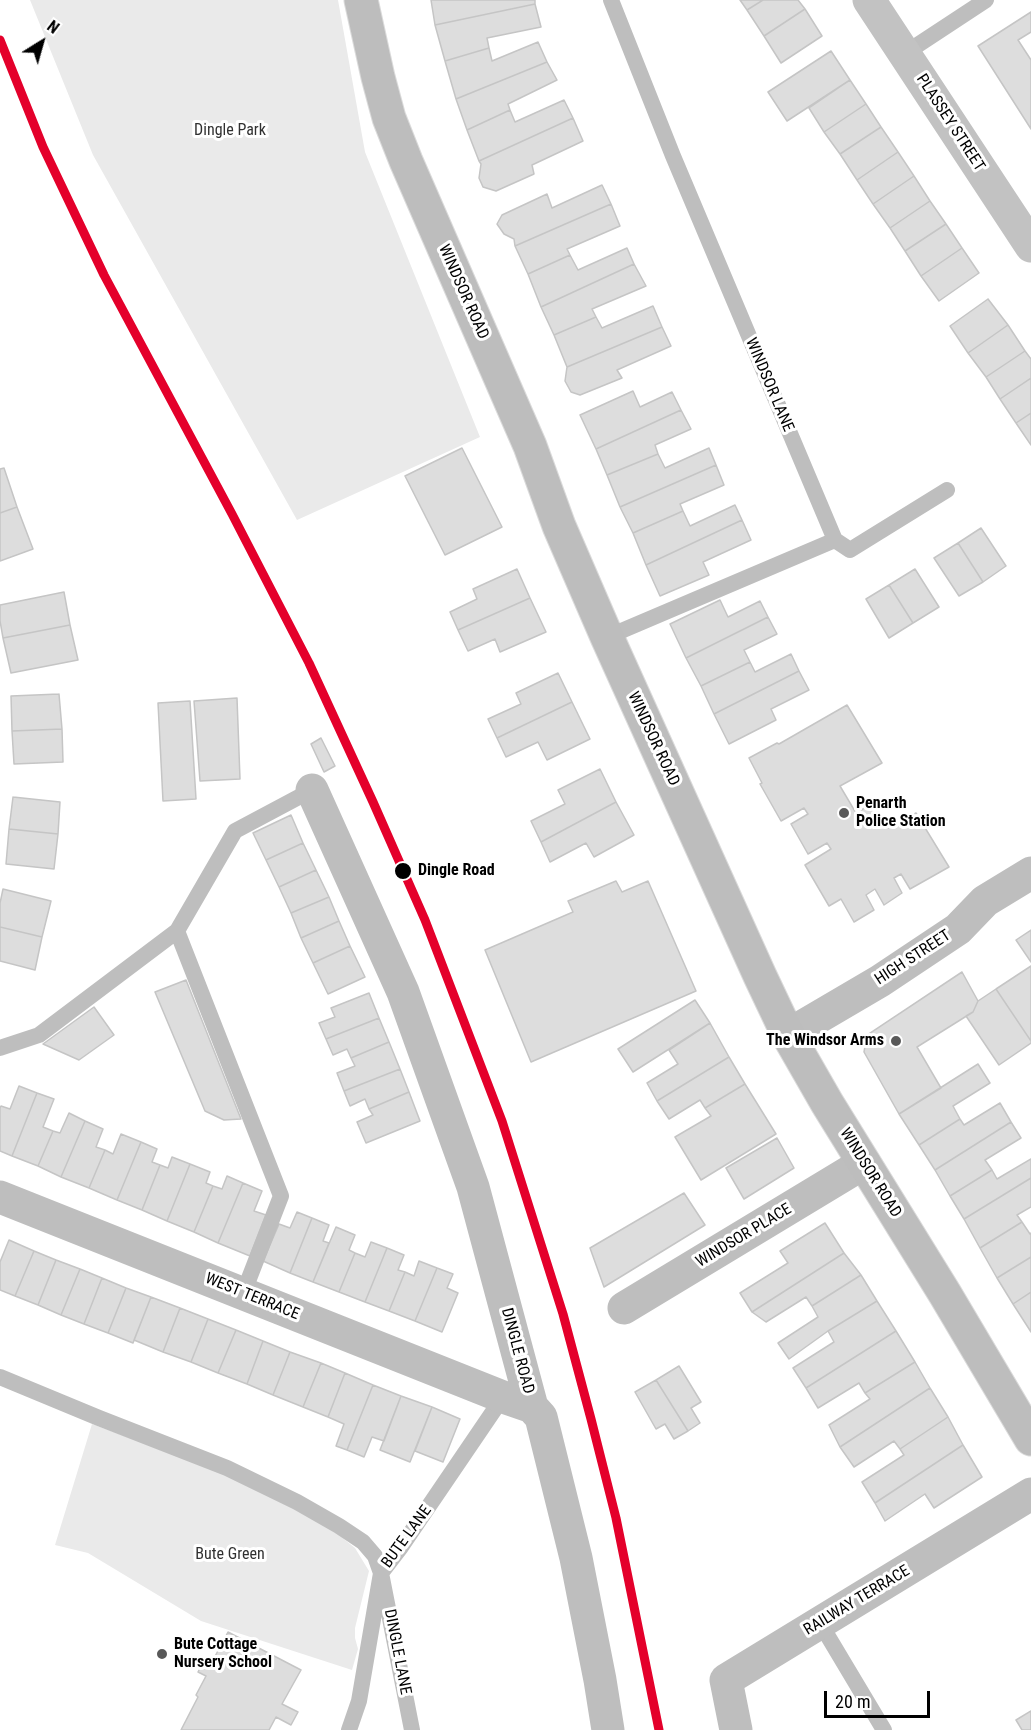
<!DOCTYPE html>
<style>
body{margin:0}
#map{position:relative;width:1031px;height:1730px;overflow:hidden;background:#fff;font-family:"Roboto Condensed",sans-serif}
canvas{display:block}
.north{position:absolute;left:12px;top:12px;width:60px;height:60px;-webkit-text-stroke:4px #fff;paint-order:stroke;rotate:37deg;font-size:16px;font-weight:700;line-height:24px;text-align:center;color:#000}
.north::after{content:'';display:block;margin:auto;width:21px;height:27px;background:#000;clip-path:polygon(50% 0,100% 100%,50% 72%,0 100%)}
.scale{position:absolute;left:824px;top:1691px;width:106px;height:27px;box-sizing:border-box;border:3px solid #000;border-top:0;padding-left:8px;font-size:18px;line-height:21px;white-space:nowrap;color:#000;-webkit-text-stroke:4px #fff;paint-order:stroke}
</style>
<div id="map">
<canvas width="1031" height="1730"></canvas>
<div class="north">N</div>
<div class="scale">20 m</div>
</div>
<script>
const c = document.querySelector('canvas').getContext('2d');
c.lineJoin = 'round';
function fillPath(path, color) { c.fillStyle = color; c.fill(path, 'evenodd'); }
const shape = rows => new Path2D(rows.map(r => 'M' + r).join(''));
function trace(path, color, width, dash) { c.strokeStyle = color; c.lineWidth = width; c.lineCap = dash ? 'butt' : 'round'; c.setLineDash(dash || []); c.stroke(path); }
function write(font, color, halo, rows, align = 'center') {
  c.font = font + ' "Roboto Condensed",sans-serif'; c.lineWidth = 6; c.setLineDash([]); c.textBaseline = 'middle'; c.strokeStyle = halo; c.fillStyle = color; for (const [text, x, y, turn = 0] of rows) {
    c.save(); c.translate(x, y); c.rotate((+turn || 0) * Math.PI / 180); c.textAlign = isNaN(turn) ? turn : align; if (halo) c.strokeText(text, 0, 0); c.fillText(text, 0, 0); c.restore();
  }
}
const green = shape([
 [30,0,338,0,365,152,480,437,297,520,93,155],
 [92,1424,221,1472,295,1507,339,1535,355,1548,369,1571,355,1628,355,1638,358,1649,352,1670,201,1621,88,1553,55,1545]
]);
const building = shape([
 [431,0,535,0,535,4,435,25,431,0],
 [740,0,763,0,747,10,740,0],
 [763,0,798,0,805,9,764,36,747,10,763,0],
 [535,4,541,27,487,38,489,48,445,61,435,25,535,4],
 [805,9,822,36,781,63,764,36,805,9],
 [1031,12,1031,32,1018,40,1031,60,1031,129,978,46,1031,12],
 [538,42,547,62,456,99,445,61,489,48,492,61,538,42],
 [831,51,850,80,787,121,768,92,831,51],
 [547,62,557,80,508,104,510,110,467,130,456,99,547,62],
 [850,80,866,104,824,132,809,108,850,80],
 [564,100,573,118,479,161,467,130,510,110,515,122,564,100],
 [866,104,881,127,840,154,824,132,866,104],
 [573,118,583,141,532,165,534,174,496,191,483,187,479,178,481,164,479,161,573,118],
 [881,127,898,152,857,180,840,154,881,127],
 [898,152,914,176,873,204,857,180,898,152],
 [914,176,930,201,890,228,873,204,914,176],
 [602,185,611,204,515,246,514,239,504,234,497,224,502,215,547,194,552,208,602,185],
 [930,201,946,224,905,251,890,228,930,201],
 [611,204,620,226,567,249,570,255,528,274,515,246,611,204],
 [946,224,962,248,921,276,905,251,946,224],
 [627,248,634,264,541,307,528,274,570,255,578,270,627,248],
 [962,248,979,273,939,301,921,276,962,248],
 [634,264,646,286,592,309,596,317,554,335,541,307,634,264],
 [988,299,1008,325,968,353,950,326,988,299],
 [653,306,662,327,567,367,554,335,596,317,602,328,653,306],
 [1008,325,1025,351,986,377,968,353,1008,325],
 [662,327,671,346,617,370,622,378,580,395,571,392,565,381,567,367,662,327],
 [1025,351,1031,359,1031,378,1000,399,986,377,1025,351],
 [1031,378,1031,413,1016,423,1000,399,1031,378],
 [633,391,640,407,672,392,681,410,596,449,580,415,633,391],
 [681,410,691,429,655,445,658,454,607,475,596,449,681,410],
 [1031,413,1031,445,1016,423,1031,413],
 [462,448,502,527,445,555,405,476,462,448],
 [709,448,716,465,620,507,607,475,658,454,665,468,709,448],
 [716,465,724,485,680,504,683,511,633,533,620,507,716,465],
 [4,468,17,507,0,513,0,469,4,468],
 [735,505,742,520,646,565,633,533,683,511,690,526,735,505],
 [17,507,33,549,0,561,0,513,17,507],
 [742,520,751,540,703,562,709,575,660,596,646,565,742,520],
 [981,528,1006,566,983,582,958,543,981,528],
 [958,543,983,582,959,596,934,558,958,543],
 [517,569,530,598,458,630,450,612,477,599,473,589,517,569],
 [915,569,939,607,913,623,889,585,915,569],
 [889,585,913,623,889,638,866,599,889,585],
 [64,592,70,625,3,638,0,621,0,605,64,592],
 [530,598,546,632,500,652,495,639,468,651,458,630,530,598],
 [720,600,728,617,760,601,768,617,686,658,670,624,720,600],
 [768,617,777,634,744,650,750,662,701,686,686,658,768,617],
 [70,625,78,660,11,673,3,638,70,625],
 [791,654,799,671,714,714,701,686,750,662,755,672,791,654],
 [799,671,809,690,771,709,776,720,729,744,714,714,799,671],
 [558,673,572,702,497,738,488,719,521,704,516,693,558,673],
 [59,694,62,729,12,731,11,696,59,694],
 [237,698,240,779,200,781,194,701,237,698],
 [190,701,196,799,163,801,158,703,190,701],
 [572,702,590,739,547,760,538,742,506,757,497,738,572,702],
 [847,705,882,763,840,786,856,813,873,803,888,828,916,813,949,867,910,889,901,874,894,878,902,893,884,905,875,889,866,895,874,910,854,922,841,899,829,906,805,865,831,849,827,843,808,854,791,824,808,814,804,808,781,821,760,784,762,783,749,758,777,743,779,744,847,705],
 [62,729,63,762,14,764,12,731,62,729],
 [321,738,335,766,324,772,311,744,321,738],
 [600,769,616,802,541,842,531,821,565,804,558,790,600,769],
 [13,797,60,802,58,834,9,829,13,797],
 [616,802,634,835,594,857,586,843,550,862,541,842,616,802],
 [291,815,303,843,266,860,253,833,291,815],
 [9,829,58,834,54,869,6,864,9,829],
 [303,843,316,870,279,887,266,860,303,843],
 [316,870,329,897,291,913,279,887,316,870],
 [616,881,622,892,648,881,696,991,531,1062,485,950,573,912,568,901,616,881],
 [3,889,51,901,42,937,0,927,0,903,3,889],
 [329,897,339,921,301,938,291,913,329,897],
 [339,921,350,946,313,963,301,938,339,921],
 [0,927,42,937,35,970,0,961,0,927],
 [1031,930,1031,962,1016,940,1031,930],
 [350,946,365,977,328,994,313,963,350,946],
 [1031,966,1031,1041,996,989,1031,966],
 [962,972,978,1001,973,1012,917,1047,941,1088,899,1114,864,1052,867,1035,962,972],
 [186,980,241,1119,224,1120,205,1111,155,992,186,980],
 [996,989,1031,1041,1031,1043,999,1065,966,1016,973,1012,978,1001,996,989],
 [369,993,379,1018,326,1039,319,1023,335,1017,331,1008,369,993],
 [695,1000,710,1023,633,1072,618,1049,695,1000],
 [94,1007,114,1035,79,1060,43,1044,94,1007],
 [379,1018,389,1042,351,1058,347,1049,333,1055,326,1039,379,1018],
 [710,1023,729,1057,657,1101,647,1083,678,1064,669,1050,710,1023],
 [389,1042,400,1069,344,1091,337,1073,355,1066,351,1058,389,1042],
 [729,1057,745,1084,705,1108,700,1100,669,1119,657,1101,729,1057],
 [978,1064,990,1083,953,1106,960,1119,919,1145,899,1114,978,1064],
 [400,1069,409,1092,369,1109,365,1099,350,1106,344,1091,400,1069],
 [745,1084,776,1134,701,1180,675,1137,711,1116,705,1108,745,1084],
 [19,1086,37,1093,12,1156,0,1151,0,1108,1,1106,10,1109,19,1086],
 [409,1092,420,1121,366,1143,357,1122,373,1115,369,1109,409,1092],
 [37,1093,54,1099,43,1127,53,1131,38,1166,12,1156,37,1093],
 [1000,1103,1011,1122,935,1170,919,1145,960,1119,964,1125,1000,1103],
 [69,1113,85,1121,61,1177,38,1166,53,1131,60,1133,69,1113],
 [85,1121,103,1129,96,1147,105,1150,89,1188,61,1177,85,1121],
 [1011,1122,1021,1138,985,1160,992,1170,950,1196,935,1170,1011,1122],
 [121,1134,141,1142,117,1200,89,1188,105,1150,113,1154,121,1134],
 [777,1138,794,1168,744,1199,726,1168,777,1138],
 [141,1142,157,1149,152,1162,160,1165,142,1210,117,1200,141,1142],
 [172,1157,190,1164,167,1221,142,1210,160,1165,168,1168,172,1157],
 [1031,1159,1031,1178,964,1219,950,1196,992,1170,997,1179,1031,1159],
 [190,1164,210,1172,206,1183,213,1186,194,1232,167,1221,190,1164],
 [227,1176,243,1183,218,1243,194,1232,213,1186,222,1189,227,1176],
 [1031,1178,1031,1207,1017,1215,1022,1222,980,1248,964,1219,1031,1178],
 [243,1183,262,1191,254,1211,266,1215,250,1256,218,1243,243,1183],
 [684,1193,705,1225,604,1287,590,1248,684,1193],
 [297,1212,312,1218,290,1273,263,1261,279,1224,290,1228,297,1212],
 [312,1218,329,1225,323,1241,329,1243,313,1282,290,1273,312,1218],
 [1022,1222,1030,1234,1031,1233,1031,1257,997,1278,980,1248,1022,1222],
 [825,1223,844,1253,752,1312,740,1293,788,1263,780,1251,825,1223],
 [336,1227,355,1235,349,1250,355,1253,339,1292,313,1282,336,1227],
 [9,1240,34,1251,15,1296,0,1290,0,1262,9,1240],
 [371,1242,387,1248,365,1302,339,1292,355,1253,365,1257,371,1242],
 [387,1248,404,1255,398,1270,405,1272,389,1311,365,1302,387,1248],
 [34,1251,56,1260,38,1305,15,1296,34,1251],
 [844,1253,861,1275,812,1306,806,1297,766,1322,752,1312,844,1253],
 [1031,1257,1031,1292,1013,1304,997,1278,1031,1257],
 [56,1260,80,1269,61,1315,38,1305,56,1260],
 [419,1261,437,1268,415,1321,389,1311,405,1272,414,1276,419,1261],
 [437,1268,453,1274,447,1288,458,1293,442,1332,415,1321,437,1268],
 [80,1269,102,1278,84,1324,61,1315,80,1269],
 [861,1275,877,1301,828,1331,789,1359,778,1343,818,1317,812,1306,861,1275],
 [102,1278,126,1288,108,1333,84,1324,102,1278],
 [126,1288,151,1297,133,1343,108,1333,126,1288],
 [1031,1292,1031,1332,1013,1304,1031,1292],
 [151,1297,180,1308,163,1352,134,1340,151,1297],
 [877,1301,896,1331,806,1388,793,1368,834,1342,828,1331,877,1301],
 [180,1308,208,1319,191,1362,163,1352,180,1308],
 [208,1319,236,1330,218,1373,191,1362,208,1319],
 [236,1330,263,1341,247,1384,218,1373,236,1330],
 [896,1331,915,1362,865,1393,859,1383,818,1408,806,1388,896,1331],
 [263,1341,290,1352,273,1395,247,1384,263,1341],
 [290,1352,321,1363,303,1407,273,1395,290,1352],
 [915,1362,930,1388,840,1447,829,1425,870,1399,865,1393,915,1362],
 [321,1363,345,1373,328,1417,303,1407,321,1363],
 [679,1366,701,1402,691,1408,700,1423,688,1431,656,1380,679,1366],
 [345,1373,373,1385,347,1450,336,1446,344,1424,328,1417,345,1373],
 [656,1380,688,1431,674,1439,665,1424,656,1429,635,1392,656,1380],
 [373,1385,401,1396,384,1441,372,1437,364,1457,347,1450,373,1385],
 [930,1388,948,1417,900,1449,894,1441,854,1467,840,1447,930,1388],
 [401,1396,432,1407,410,1462,380,1450,401,1396],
 [432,1407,460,1419,443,1462,415,1451,432,1407],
 [948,1417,963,1445,875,1503,862,1482,904,1455,900,1449,948,1417],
 [963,1445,982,1477,934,1508,925,1494,885,1521,875,1503,963,1445],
 [228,1632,301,1670,282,1704,298,1712,291,1725,276,1717,269,1730,181,1730,198,1697,196,1695,206,1676,198,1672,205,1658,212,1662,228,1632],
 [1031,1711,1031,1730,1022,1730,1016,1720,1031,1711]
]);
const lane = shape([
 [904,54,986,0],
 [835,540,850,550,947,490],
 [607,637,835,540,673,156,611,0],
 [0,1048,39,1035,177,931],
 [243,1294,281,1196,177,931,235,831,312,790],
 [0,1377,99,1418,227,1468,297,1502,339,1526,363,1542,375,1556,381,1573,412,1730],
 [820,1623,884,1730],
 [349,1730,359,1701,381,1573,401,1547,503,1397]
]);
const street = shape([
 [312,790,403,992,473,1187,532,1407],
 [788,1035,880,981,958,929,985,901,1031,873],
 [0,1197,503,1397,532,1407,541,1417,576,1558,600,1680,608,1730],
 [624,1308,864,1163],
 [736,1730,726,1680,1031,1494]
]);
const secondary = shape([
 [869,0,1031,246]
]);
const primary = shape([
 [361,0,378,77,389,118,406,161,530,446,559,526,607,637,760,976,788,1035,827,1103,945,1294,1031,1439]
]);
const rail1 = shape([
 [0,40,43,147,104,275,232,514,309,663,373,802,425,920,502,1121,563,1314,591,1419,616,1518,659,1730]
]);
const markers = [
 [844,813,6,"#595959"],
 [403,871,9,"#000"],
 [896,1041,6,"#595959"],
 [162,1654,6,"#595959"]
];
const streetNames = [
 ["PLASSEY STREET",950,123,57],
 ["WINDSOR ROAD",463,292,66],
 ["WINDSOR LANE",769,385,67],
 ["WINDSOR ROAD",653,739,65],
 ["HIGH STREET",913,958,-33],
 ["WINDSOR ROAD",870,1173,58],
 ["WINDSOR PLACE",744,1236,-31],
 ["WEST TERRACE",252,1297,22],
 ["DINGLE ROAD",517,1351,75],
 ["BUTE LANE",407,1537,-54],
 ["RAILWAY TERRACE",857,1601,-31],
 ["DINGLE LANE",397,1652,79]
];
const parkNames = [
 ["Dingle Park",230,131],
 ["Bute Green",230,1555]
];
const poiNames = [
 ["Penarth",856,804],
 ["Police Station",856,822],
 ["The Windsor Arms",884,1041,"right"],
 ["Bute Cottage",174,1645],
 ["Nursery School",174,1663]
];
const stopNames = [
 ["Dingle Road",418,871]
];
fillPath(green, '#eaeaea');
fillPath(building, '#ddd');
trace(building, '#c5c5c5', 1.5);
trace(primary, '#dbdbdb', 35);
trace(lane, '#bebebe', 16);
trace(street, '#bebebe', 33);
trace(secondary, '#c2c2c2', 33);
trace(primary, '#bdbdbd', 33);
trace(rail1, '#e4002b', 9);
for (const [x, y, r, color] of markers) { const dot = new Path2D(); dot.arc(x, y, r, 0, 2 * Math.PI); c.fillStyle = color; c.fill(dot); trace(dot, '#fff', 2); }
write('16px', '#000', '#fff', streetNames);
write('16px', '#303030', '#fff', parkNames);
write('bold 16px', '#000', '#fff', poiNames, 'left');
write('bold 16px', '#000', '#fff', stopNames, 'left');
</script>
